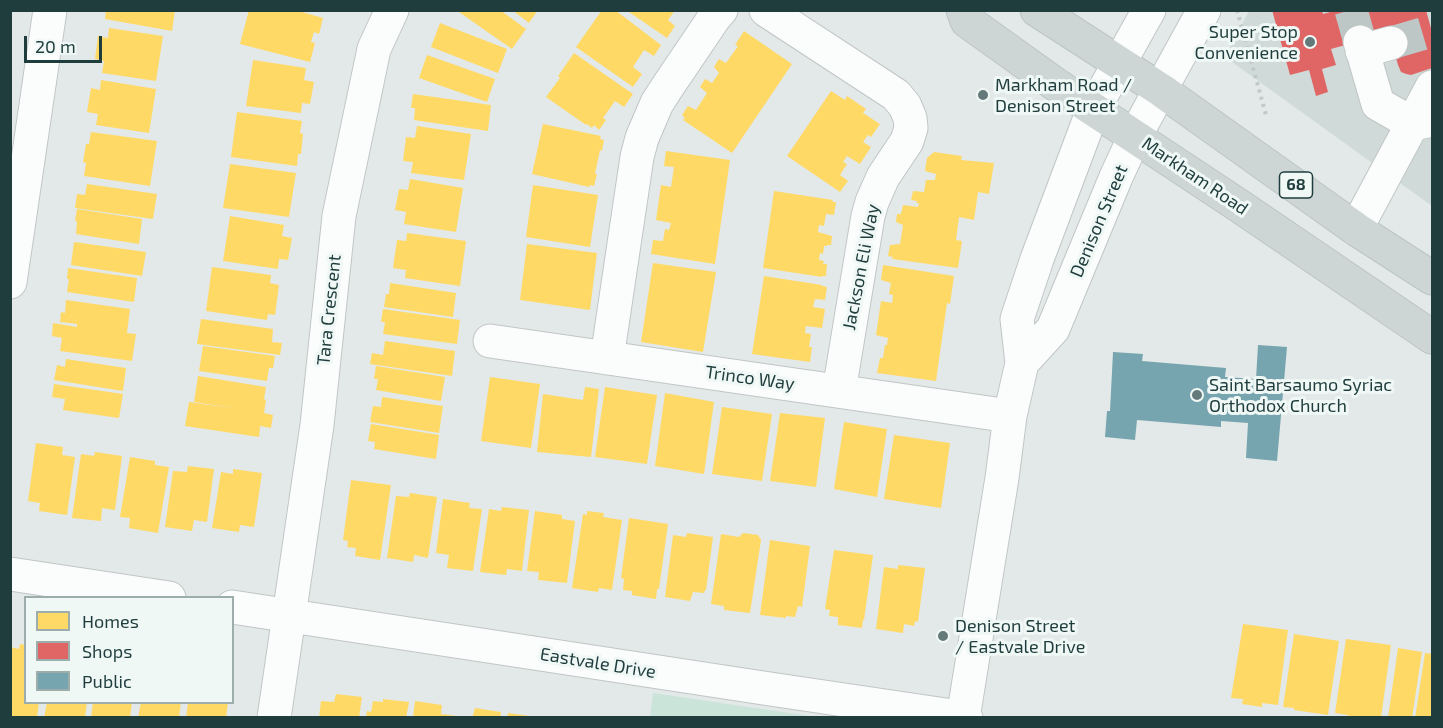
<!DOCTYPE html>
<style>
body{margin:0}
#map{position:relative;width:1443px;height:728px;overflow:hidden;background:#e3e9e8;font-family:"Exo 2",sans-serif}
canvas{display:block}
.frame{position:absolute;inset:0;border:12px solid #1f3d3d;pointer-events:none}
.legend{position:absolute;left:24px;top:596px;width:210px;height:108px;box-sizing:border-box;background:#f0f8f6;border:2px solid #9cadac;margin:0;padding:8px 10px;list-style:none;font-size:18px;color:#1f3d3d}
.legend li{display:flex;align-items:center;gap:12px;height:30px}
.legend b{width:30px;border:2px solid #9cadac}
.scale{position:absolute;left:24px;top:36px;width:78px;height:27px;box-sizing:border-box;border:3px solid #1f3d3d;border-top:0;padding-left:8px;font-size:18px;line-height:21px;white-space:nowrap;color:#1f3d3d;-webkit-text-stroke:4px #f0f8f6;paint-order:stroke}
</style>
<div id="map">
<canvas width="1443" height="728"></canvas>
<div class="frame"></div>
<ul class="legend">
<li><b style="height:16px;background:#ffd966"></b>Homes</li>
<li><b style="height:16px;background:#e06666"></b>Shops</li>
<li><b style="height:16px;background:#76a5af"></b>Public</li>
</ul>
<div class="scale">20 m</div>
</div>
<script>
const c = document.querySelector('canvas').getContext('2d');
c.lineJoin = 'round';
function fillPath(path, color) { c.fillStyle = color; c.fill(path, 'evenodd'); }
const shape = rows => new Path2D(rows.map(r => 'M' + r).join(''));
function trace(path, color, width, dash) { c.strokeStyle = color; c.lineWidth = width; c.lineCap = dash ? 'butt' : 'round'; c.setLineDash(dash || []); c.stroke(path); }
function write(font, color, halo, rows, align = 'center') {
  c.font = font + ' "Exo 2",sans-serif'; c.lineWidth = 6; c.setLineDash([]); c.textBaseline = 'middle'; c.strokeStyle = halo; c.fillStyle = color; for (const [text, x, y, turn = 0] of rows) {
    c.save(); c.translate(x, y); c.rotate((+turn || 0) * Math.PI / 180); c.textAlign = isNaN(turn) ? turn : align; if (halo) c.strokeText(text, 0, 0); c.fillText(text, 0, 0); c.restore();
  }
}
const built = shape([
 [1249,11,1432,11,1432,206,1225,57]
]);
const green = shape([
 [653,693,817,717,650,717]
]);
const homes = shape([
 [106,10,175,10,172,31,105,19],
 [249,10,295,10,323,18,319,34,314,32,311,42,315,43,310,62,240,44],
 [456,10,500,10,526,29,512,49],
 [512,10,538,10,529,23],
 [602,10,615,10,661,45,654,56,644,50,633,67,642,74,633,87,576,47],
 [626,10,675,10,668,20,675,26,667,38],
 [440,23,507,49,498,73,431,47],
 [109,28,163,36,156,81,102,73,104,61,95,59,98,36,108,38],
 [744,31,792,64,732,153,683,120,685,118,682,115,688,106,696,110,707,93,700,87,705,79,712,83,719,73,714,67,719,59,726,63,738,46,735,45],
 [574,53,633,94,624,107,615,101,603,118,606,120,599,130,594,125,592,128,587,124,586,125,546,97,560,78,558,76],
 [427,55,495,79,487,102,419,78],
 [253,60,306,68,304,80,314,82,310,104,302,103,301,113,246,106],
 [101,80,156,89,149,133,96,125,98,114,87,112,91,88,100,90],
 [831,91,845,100,847,96,866,109,863,113,880,124,871,137,868,135,863,142,871,147,860,164,847,156,843,162,847,164,840,175,848,181,840,192,787,156],
 [413,94,491,105,488,131,414,120,415,108,411,108],
 [237,112,302,121,300,133,303,134,301,154,298,154,297,166,231,157],
 [543,124,601,136,600,139,604,140,602,151,600,150,595,174,597,174,594,186,590,185,589,187,532,174],
 [417,126,471,134,464,180,411,173,413,162,403,161,406,137,415,138],
 [91,132,157,141,150,186,84,176,86,163,83,162,86,144,89,144],
 [666,151,730,160,715,264,651,254,653,240,663,241,665,229,669,230,671,223,656,220,661,185,671,187,674,167,664,166],
 [934,152,962,156,961,160,994,163,989,194,978,192,974,220,959,217,956,240,962,241,958,268,892,259,893,257,888,256,890,245,900,244,903,225,896,222,897,214,901,214,903,205,918,207,919,203,916,203,917,201,911,200,913,191,924,192,926,180,935,180,936,174,925,171,927,158],
 [230,164,296,173,289,217,223,208],
 [410,179,463,188,456,232,404,224,406,212,395,210,399,189,408,190],
 [87,184,157,194,153,219,75,208,77,194,85,195],
 [533,185,598,195,590,247,526,237],
 [774,191,833,200,832,202,836,202,834,215,826,214,824,226,819,225,818,232,832,236,831,245,827,245,827,246,824,246,823,254,820,253,819,260,824,261,823,264,827,264,826,276,822,276,822,277,763,268],
 [77,209,142,219,139,244,76,234,77,221,75,221],
 [230,216,284,225,282,236,292,238,288,260,279,259,278,269,223,261],
 [407,233,466,241,460,286,405,278,406,270,393,268,397,240,406,241],
 [74,242,146,252,142,276,71,265],
 [527,244,597,253,590,310,520,300],
 [653,263,716,272,703,352,641,342],
 [883,265,954,276,950,304,947,303,936,381,877,373,880,358,883,358,885,345,887,345,888,338,876,335,881,301,892,303,893,295,889,294,891,283,881,280],
 [212,267,271,275,270,283,279,285,275,315,268,314,267,320,206,311],
 [68,268,137,278,134,302,67,292,69,279,67,279],
 [764,276,822,285,822,286,827,287,825,300,815,299,813,307,825,309,822,328,806,326,805,333,811,334,809,347,812,347,810,362,752,354],
 [390,283,456,293,453,317,384,307,386,294,389,294],
 [66,300,130,309,127,333,136,334,132,361,60,351,62,338,52,336,53,323,77,327,77,324,60,322,61,312,65,313],
 [383,309,460,320,457,344,383,334,385,322,381,322],
 [201,319,273,329,272,342,282,343,280,355,197,344],
 [385,341,455,351,452,376,370,364,372,353,383,355],
 [203,346,275,356,273,368,269,368,267,381,199,371],
 [66,359,126,368,123,391,54,380,57,365,65,367],
 [376,366,445,377,441,401,376,390,378,379,374,379],
 [198,376,266,387,264,399,266,400,264,413,273,415,271,428,260,426,259,437,185,426,189,402,238,409,194,402],
 [490,377,540,384,531,448,481,441],
 [54,384,123,394,119,418,63,410,65,399,52,397],
 [585,387,599,389,591,457,537,452,543,394,583,400],
 [605,387,657,395,647,464,595,457],
 [665,393,714,402,704,474,655,466],
 [382,397,443,406,439,433,370,422,373,406,381,407],
 [722,407,772,414,762,481,712,474],
 [780,413,825,418,816,487,770,481],
 [844,422,887,429,877,497,834,489],
 [371,424,439,435,436,459,374,449,375,442,368,441],
 [894,435,950,443,941,508,884,499],
 [36,443,63,447,62,455,75,457,67,515,39,511,40,503,28,501],
 [95,452,122,456,115,510,102,508,101,521,72,518,81,454,94,456],
 [130,457,155,461,155,465,169,467,158,533,129,528,130,518,120,517],
 [188,466,214,469,207,522,194,520,192,531,165,527,173,471,187,472],
 [233,469,262,473,254,527,240,525,239,532,212,528,221,472,233,474],
 [351,480,391,485,380,560,355,556,356,548,347,547,348,541,343,540],
 [410,493,437,497,428,558,414,555,413,562,387,558,396,496,409,497],
 [443,499,470,503,469,508,482,509,473,571,447,568,449,555,436,553],
 [502,507,529,510,522,571,507,569,506,575,480,572,489,509,501,511],
 [535,511,562,515,562,519,575,521,567,583,538,580,539,572,527,571],
 [587,511,604,513,603,517,622,520,612,590,599,588,598,592,572,588,583,514,587,515],
 [629,518,668,524,659,589,657,589,656,599,632,595,632,591,623,590,624,579,621,578],
 [687,533,713,537,706,590,705,590,704,593,693,592,690,601,665,597,673,535,686,537],
 [743,533,758,535,761,540,750,613,724,610,724,606,711,604,721,534,739,537],
 [770,540,810,546,802,607,798,606,795,617,786,616,786,618,760,615],
 [834,550,873,555,864,620,863,620,862,628,838,625,838,617,829,616,830,610,825,609],
 [898,565,925,568,918,622,915,621,914,626,904,624,903,633,876,629,884,567,898,569],
 [1243,624,1288,630,1278,705,1262,703,1262,707,1242,704,1243,699,1231,698],
 [1294,634,1339,641,1328,715,1294,710,1294,708,1283,707],
 [1346,639,1391,645,1381,718,1348,718,1348,715,1335,713],
 [20,644,26,645,26,702,39,702,37,718,10,718,10,647,19,649],
 [1398,648,1422,652,1412,718,1388,718],
 [1425,653,1432,654,1432,718,1415,718],
 [336,694,362,697,359,718,319,718,321,701,334,702],
 [383,699,409,702,406,718,366,718,367,711,371,712,373,701,383,702],
 [415,701,442,705,441,714,457,716,457,718,413,718],
 [47,702,87,702,85,718,44,718],
 [93,702,132,702,130,718,91,718],
 [141,702,181,702,179,718,138,718],
 [188,702,228,702,226,718,186,718],
 [475,708,501,712,500,718,472,718],
 [508,713,530,716,530,718,507,718]
]);
const shops = shape([
 [1272,10,1322,10,1323,14,1337,10,1426,10,1432,32,1432,68,1411,75,1406,74,1401,72,1398,65,1389,33,1331,49,1336,65,1322,69,1328,92,1316,96,1309,70,1290,75]
]);
const public = shape([
 [1258,345,1287,347,1277,461,1246,458,1248,423,1221,421,1221,427,1137,420,1135,440,1105,437,1107,411,1110,411,1113,352,1143,354,1142,361,1226,368,1225,377,1256,379]
]);
const minorTunnel = shape([
 [1351,10,1360,42],
 [1391,43,1432,31]
]);
const path = shape([
 [1237,10,1266,115]
]);
const minor = shape([
 [766,10,896,95,905,106,910,118,911,128,907,141,883,177,872,202,868,216,839,391],
 [1360,42,1378,104,1413,124,1432,120],
 [1362,51,1391,43],
 [1356,229,1432,87],
 [10,282,50,10],
 [490,341,1010,416],
 [607,358,637,157,642,138,657,103,668,86,714,18,721,10],
 [1022,363,1053,329,1116,177,1135,136,1204,10],
 [10,574,169,598],
 [232,607,770,689,966,718],
 [274,718,317,425,339,216,374,49,392,10],
 [963,718,1002,478,1010,416,1022,363,1017,319,1037,259,1093,110,1149,10]
]);
const major = shape([
 [963,10,967,21,1055,84,1238,205,1432,337],
 [1037,10,1161,90,1356,229,1432,278]
]);
const markers = [
 [1310,42,6,"#647979"],
 [983,95,6,"#647979"],
 [1197,395,6,"#647979"],
 [943,636,6,"#647979"]
];
const shields = [
 [1296,185,33]
];
const shieldNames = [
 ["68",1296,185]
];
const poiNames = [
 ["Super Stop",1298,32,"right"],
 ["Convenience",1298,53,"right"],
 ["Markham Road /",995,85],
 ["Denison Street",995,106],
 ["Saint Barsaumo Syriac",1209,385],
 ["Orthodox Church",1209,406],
 ["Denison Street",955,626],
 ["/ Eastvale Drive",955,647]
];
const streetNames = [
 ["Markham Road",1195,176,34],
 ["Denison Street",1099,221,-67],
 ["Jackson Eli Way",861,267,-79],
 ["Tara Crescent",329,310,-84],
 ["Trinco Way",750,378,8],
 ["Eastvale Drive",598,663,9]
];
fillPath(built, '#d0dbd9');
fillPath(green, '#cbe4d9');
fillPath(homes, '#ffd966');
fillPath(shops, '#e06666');
fillPath(public, '#76a5af');
trace(minorTunnel, '#bcc7c6', 33, [33, 16]);
trace(minor, '#c0c6c5', 35);
trace(major, '#bbc5c5', 35);
trace(path, '#c0c9c9', 4, [3, 4.5]);
trace(minor, '#fbfcfc', 33);
trace(major, '#cdd5d5', 33);
for (const [x, y, r, color] of markers) { const dot = new Path2D(); dot.arc(x, y, r, 0, 2 * Math.PI); c.fillStyle = color; c.fill(dot); trace(dot, '#f0f8f6', 2); }
for (const [x, y, w] of shields) { const box = new Path2D(); box.roundRect(x - w / 2, y - 13, w, 26, 4.5); c.fillStyle = '#f0f8f6'; c.fill(box); trace(box, '#1f3d3d', 1.5); }
write('bold 16px', '#1f3d3d', null, shieldNames);
write('18px', '#1f3d3d', '#f0f8f6', poiNames, 'left');
write('18px', '#1f3d3d', '#f0f8f6', streetNames);
</script>
